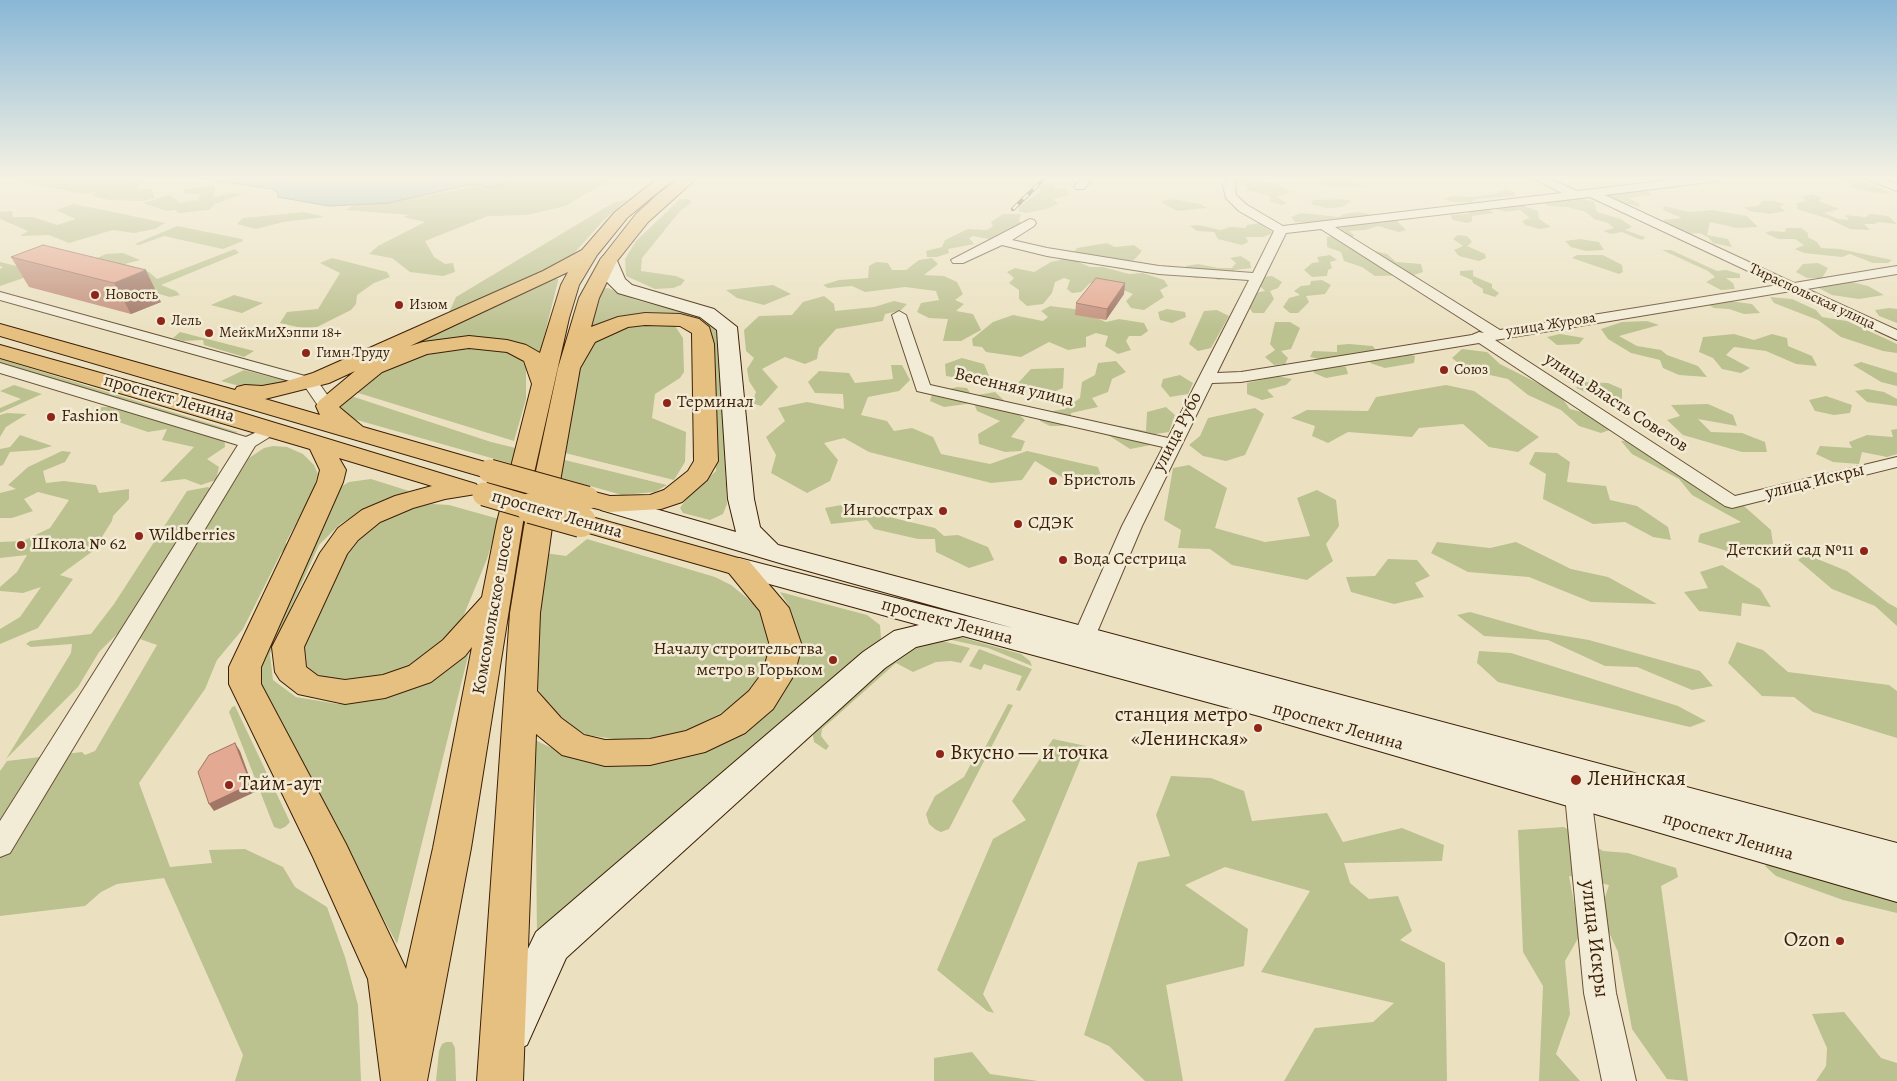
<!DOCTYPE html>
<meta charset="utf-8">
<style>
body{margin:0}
canvas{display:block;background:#ebe1c1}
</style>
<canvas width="1897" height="1081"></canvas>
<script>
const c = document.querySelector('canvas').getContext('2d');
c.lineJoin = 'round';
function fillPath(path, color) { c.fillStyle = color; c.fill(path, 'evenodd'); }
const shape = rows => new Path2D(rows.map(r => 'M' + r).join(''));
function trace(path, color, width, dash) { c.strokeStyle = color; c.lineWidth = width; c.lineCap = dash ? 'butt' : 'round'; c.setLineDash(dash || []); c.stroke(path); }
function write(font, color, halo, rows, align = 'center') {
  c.font = font + ' Alegreya,serif'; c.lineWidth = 5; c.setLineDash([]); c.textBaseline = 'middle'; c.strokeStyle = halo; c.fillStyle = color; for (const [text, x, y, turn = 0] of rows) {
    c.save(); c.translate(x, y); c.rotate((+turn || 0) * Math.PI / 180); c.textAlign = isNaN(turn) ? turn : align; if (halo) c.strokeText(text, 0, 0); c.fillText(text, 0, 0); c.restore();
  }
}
const green = shape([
 [139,178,144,179,136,189,107,191,151,189,155,198,142,201,110,200,91,196,96,192,83,194,10,179],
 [512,178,613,178,565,206,527,215,488,216,425,241,434,257,445,264,453,263,455,272,443,276,410,272,392,258,369,254,378,246,425,222,403,217,409,215,346,210,354,205,388,203,481,185,504,185],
 [1242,178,1259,178,1260,181,1278,185,1291,192,1277,197,1287,203,1282,205,1271,202,1269,196,1247,190,1247,186,1239,182],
 [1836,178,1853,178,1891,192,1885,194,1851,188,1850,183],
 [1338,179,1358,184,1364,187,1329,186,1316,183,1321,180],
 [1047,183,1055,184,1055,189,1065,188,1070,195,1054,199,1058,204,1046,209,1026,213,1019,211,1019,206,1040,192,1039,187],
 [215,185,214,197,232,193,243,194,215,204,209,210,178,213,176,210,167,211,143,203,170,195,180,203,197,200,201,194,186,194,183,190],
 [1504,190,1514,192,1515,196,1476,199,1471,202,1453,202,1444,199,1453,196,1471,197,1495,194],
 [1639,190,1648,191,1652,195,1628,198,1640,204,1639,207,1614,200,1608,193],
 [1812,194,1822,198,1818,201,1840,209,1824,213,1838,219,1849,220,1845,215,1866,217,1870,214,1888,216,1897,224,1878,222,1875,224,1864,224,1870,230,1850,229,1829,219,1797,209,1797,203,1807,201,1801,197],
 [628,199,604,220,567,261,447,317,456,297,613,203],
 [680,199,687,199,691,200,691,203,680,211,642,258,641,271,676,276,685,280,681,285,673,288,655,289,626,276,625,259,636,241],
 [1171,199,1200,204,1207,208,1177,211,1164,204,1162,201],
 [1341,199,1352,201,1342,207,1326,208,1311,204,1313,200],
 [1578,199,1594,201,1597,212,1621,219,1632,227,1625,230,1645,237,1643,240,1636,238,1622,232,1611,234,1603,231,1614,228,1608,223,1594,219,1586,212,1567,207,1546,206,1546,202],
 [1762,201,1773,201,1785,204,1780,207,1785,211,1770,214,1749,211,1744,207,1758,206],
 [73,204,104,210,165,223,155,229,134,233,113,230,69,243,49,235,20,236,28,231,0,219,0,212,12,211,13,217,33,217,57,225,76,219,56,210],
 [1504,205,1524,206,1538,211,1539,219,1551,227,1540,229,1525,225,1522,221,1530,218,1520,210,1506,212,1496,209],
 [1664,206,1689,212,1712,210,1747,216,1758,227,1737,228,1710,222,1707,235,1728,239,1732,247,1713,243,1708,237,1699,233,1688,234,1698,242,1678,240,1663,220,1682,218,1663,210],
 [1472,209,1489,210,1494,213,1472,216,1472,221,1467,223,1453,220,1450,215,1468,214],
 [304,212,325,217,283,222,256,229,237,224,243,218],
 [1358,212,1369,214,1370,218,1351,217,1345,222,1327,224,1295,222,1291,217,1301,213,1339,217,1344,214],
 [1003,214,1021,214,1019,220,1022,226,1010,236,989,239,973,236,969,238,974,244,948,249,949,253,937,257,927,257,926,251,942,247,945,240,968,229,987,230,993,226,991,222],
 [1386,220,1397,221,1406,230,1399,232,1378,226,1365,230,1349,231,1354,235,1351,240,1363,248,1387,254,1396,262,1421,264,1423,272,1414,275,1375,276,1362,267,1344,261,1341,252,1327,247,1327,237,1341,234,1340,228,1370,221,1383,223],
 [1260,223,1273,233,1263,237,1246,237,1248,242,1242,245,1218,239,1214,232,1197,231,1190,226,1198,225,1221,230,1230,227,1245,228,1247,225],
 [177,226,242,239,243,241,223,249,164,236,139,245,135,244],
 [1786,228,1801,228,1808,233,1808,237,1817,242,1821,248,1840,249,1892,260,1888,263,1873,263,1850,254,1842,257,1804,253,1795,249,1804,245,1795,239,1778,239,1765,233,1771,231,1785,232],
 [1458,235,1467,236,1472,242,1467,246,1485,254,1486,258,1479,261,1459,256,1454,250,1463,246,1453,239],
 [1580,239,1599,242,1604,250,1586,251,1571,247,1565,241],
 [1107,243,1115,247,1134,245,1142,251,1134,260,1118,262,1073,254,1077,248],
 [235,249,239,253,161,285,176,291,180,295,170,297,92,275,97,258,106,254,123,253,140,260,125,264,149,272,157,279],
 [1662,250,1671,250,1717,271,1726,270,1740,274,1740,278,1726,278,1733,283,1735,289,1721,290,1706,282,1715,277,1708,271],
 [1330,255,1337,260,1330,262,1332,268,1328,270,1327,276,1312,277,1304,270,1312,263,1319,262,1317,257],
 [1577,255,1603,255,1622,265,1623,272,1619,274,1572,258],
 [1241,256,1250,262,1251,268,1235,270,1230,278,1218,280,1209,276,1195,278,1185,274,1186,266,1198,264,1218,268,1232,268,1236,263,1230,258],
 [332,258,387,272,390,277,374,283,357,295,356,304,351,310,317,327,306,329,280,323,287,312,318,309,340,273,320,263],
 [932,258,938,264,924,275,944,276,957,282,963,294,955,300,964,304,956,311,973,314,981,330,961,341,943,341,948,319,929,318,917,312,921,303,939,300,936,291,905,287,865,292,852,286,828,288,823,285,839,280,868,278,869,266,876,262,888,263,892,270,906,270,919,260],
 [1069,258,1090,267,1103,267,1129,274,1143,273,1164,280,1168,286,1160,290,1164,297,1144,310,1131,308,1126,301,1133,294,1116,287,1106,289,1090,283,1081,292,1072,293,1067,289,1070,280,1064,278,1055,282,1052,293,1043,304,1027,306,1019,299,1019,290,1009,283,1014,278,1007,272,1015,268,1034,272,1051,262],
 [0,262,41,272,0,286,0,269,3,267,0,266],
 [1818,263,1828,268,1822,278,1807,278,1796,272,1803,264],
 [1473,270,1473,276,1492,284,1492,288,1499,293,1495,297,1483,293,1483,289,1473,283,1472,280,1460,275,1460,271],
 [1272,276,1282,282,1278,288,1270,291,1274,299,1264,313,1253,313,1248,306,1254,293,1265,291,1257,283,1261,277],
 [552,278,558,279,558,281,540,353,512,342,481,338,363,367,348,376,340,373],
 [1322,280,1331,285,1325,294,1306,296,1309,302,1298,313,1290,313,1283,307,1289,298,1300,295,1294,291,1301,286,1310,285,1311,281],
 [1848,281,1868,286,1884,295,1859,299,1832,295,1815,286],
 [773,285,791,294,764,305,737,298,726,290],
 [608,288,636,300,697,316,710,322,718,332,727,504,723,514,710,520,683,513,680,508,689,495,716,471,713,343,699,321,589,329,601,289],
 [234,295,263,303,242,313,211,305],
 [824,296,834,304,835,311,874,307,894,301,907,304,900,311,885,314,883,321,836,329,819,348,817,359,805,364,785,357,762,369,778,387,761,406,752,403,756,392,749,381,747,369,754,358,746,351,744,330,759,316,792,315,803,302],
 [1770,297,1792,299,1816,310,1822,317,1847,321,1897,344,1897,353,1883,351,1841,337,1818,320,1774,303],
 [1722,300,1752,304,1760,313,1744,314,1729,309,1714,308,1705,303],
 [1050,306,1074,309,1106,322,1119,319,1144,323,1148,331,1141,336,1129,336,1126,341,1131,350,1118,354,1105,346,1108,336,1096,333,1086,337,1086,347,1068,350,1049,342,1021,357,986,352,982,347,973,346,972,339,993,322,1013,315,1043,321,1048,317,1041,311],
 [1889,308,1897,309,1897,323,1879,316,1875,310],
 [1167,309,1185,312,1186,317,1172,323,1160,320,1158,312],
 [1217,310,1229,316,1211,348,1198,351,1189,344,1204,311],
 [1647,321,1659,325,1619,336,1637,346,1661,350,1667,355,1698,366,1707,377,1679,375,1663,368,1660,360,1631,353,1608,339,1601,329,1622,322],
 [1275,322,1290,322,1300,328,1291,349,1281,351,1288,358,1285,364,1274,365,1265,357,1275,350,1270,344],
 [647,323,675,326,683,338,684,372,680,378,655,394,652,418,686,432,685,462,674,480,561,452,573,391,589,345,614,330],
 [180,332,254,351,244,357,204,345,203,340,183,341,173,338],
 [1560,334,1584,338,1579,344,1557,345,1547,337],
 [1734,334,1754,340,1772,334,1787,338,1788,346,1812,356,1817,366,1796,364,1766,351,1734,347,1726,355,1750,368,1741,373,1722,369,1713,358,1699,352,1703,337],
 [1349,344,1373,346,1376,351,1324,360,1310,357,1313,351,1337,352,1337,345],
 [462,346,502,349,522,360,526,368,526,399,514,441,352,391,367,378,410,356],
 [1462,349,1487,352,1500,364,1559,394,1570,409,1593,415,1613,429,1601,433,1579,426,1561,410,1528,395,1508,379,1467,370,1452,358],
 [1403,352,1415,356,1414,363,1385,368,1370,363,1374,357],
 [962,358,984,364,990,378,983,382,946,376,945,364],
 [0,359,234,431,238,432,230,434,224,432,225,447,207,459,219,467,216,480,201,485,185,479,160,482,194,447,162,440,167,429,148,432,92,413,102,407,138,407,0,365],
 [1116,361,1126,372,1112,379,1108,392,1092,398,1098,407,1071,413,1070,426,1050,426,1040,421,1041,413,1065,409,1080,398,1082,382,1095,375,1098,363],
 [1861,362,1897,373,1897,386,1881,382,1853,365],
 [1332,364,1346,367,1348,374,1326,378,1314,373,1313,367],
 [891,365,902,365,910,380,899,391,868,397,861,415,887,421,894,431,912,428,933,437,941,454,990,464,1027,451,1098,467,1101,476,1065,479,1035,461,1022,480,991,483,869,452,844,438,824,443,838,460,830,481,807,493,771,473,776,455,766,437,785,421,778,408,807,402,844,409,843,394,815,393,808,382,819,371,849,373,855,383,893,379],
 [1064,368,1063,388,1048,394,1018,383,1031,369],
 [244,370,291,382,277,386,243,387,221,381],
 [1180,375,1193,383,1188,394,1170,397,1161,386,1163,379],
 [1278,376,1292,379,1286,385,1267,390,1274,397,1262,400,1247,394,1247,383],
 [1583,382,1608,383,1622,389,1622,399,1605,400,1576,388],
 [14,385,42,394,0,413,0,408,21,399,0,391],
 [1446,385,1474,391,1539,437,1518,452,1489,447,1463,424,1419,428,1412,437,1348,432,1328,443,1312,436,1315,426,1291,418,1307,410,1368,411,1376,397],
 [957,387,967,388,972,396,995,392,1025,420,1011,437,1025,441,1021,451,1005,452,979,444,978,434,1000,421,977,411,974,403,944,407,930,401,932,394],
 [1867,389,1884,392,1897,399,1897,406,1867,402,1855,391],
 [348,395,491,442,667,485,655,492,622,495,350,418,339,409,340,403],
 [1826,396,1852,405,1850,413,1834,415,1815,411,1809,400],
 [1708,404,1733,415,1737,426,1698,419,1711,432,1742,433,1765,442,1767,452,1742,452,1683,435,1667,420,1680,416,1671,405],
 [1166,407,1175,415,1169,432,1149,435,1151,445,1130,449,1108,435,1119,426,1146,431,1147,412],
 [1255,408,1264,414,1245,455,1226,461,1203,456,1189,445,1200,436,1208,418],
 [7,413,27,414,6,427,0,437,0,415],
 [1897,429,1897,454,1887,457,1862,452,1859,464,1833,462,1816,454,1820,446,1852,448,1849,442,1867,435,1893,437,1891,430],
 [20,435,52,446,38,450,10,452,3,465,0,466,0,449,10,447],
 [1633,440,1736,499,1771,530,1773,544,1727,551,1698,542,1700,534,1741,522,1692,495,1679,479,1632,454,1621,441],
 [273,446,287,447,303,454,314,465,318,474,313,491,286,542,286,548,281,553,243,629,217,660,205,689,139,783,170,867,212,863,209,850,245,849,283,867,295,887,327,907,345,957,358,1005,361,1081,235,1081,243,1055,164,878,117,884,101,892,85,906,0,916,0,771,7,761,82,752,85,755,95,751,157,645,140,639,148,623,117,634,99,652,78,687,6,759,71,653,72,644,31,647,26,644,30,641,91,634,114,604,187,491,208,487,225,497,249,458,264,448],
 [62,451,71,452,65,462,43,471,46,483,64,481,96,485,99,493,129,489,129,499,113,516,112,521,93,551,60,575,73,579,38,628,0,644,0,629,20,617,41,587,23,593,0,591,0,587,17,572,27,555,0,558,0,542,23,541,50,528,69,500,38,492,24,499,33,511,12,518,0,518,0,493,16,489,8,485,28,467],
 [1535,452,1557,453,1570,462,1567,482,1606,486,1610,500,1637,506,1668,527,1671,540,1653,537,1625,522,1593,524,1543,499,1546,474,1529,464],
 [1189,465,1227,488,1215,528,1265,542,1310,536,1297,498,1317,490,1336,500,1339,526,1326,544,1333,561,1307,580,1232,565,1210,549,1178,548,1181,530,1164,520,1173,468],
 [371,479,409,491,366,508,340,524,319,545,270,654,273,680,296,697,338,704,384,697,470,648,397,944,255,679,339,488,349,482],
 [432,504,449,505,499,519,487,559,456,634,423,663,387,678,350,684,319,679,303,665,300,644,360,527,412,507],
 [841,505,868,517,881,515,935,528,944,536,958,535,988,547,994,560,969,568,936,552,935,539,918,539,874,529,867,520,831,524,825,508],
 [587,539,715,577,731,585,747,598,762,612,771,646,762,671,746,695,723,712,688,730,653,739,614,739,587,735,558,719,537,688,535,635,545,553,566,556],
 [1437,542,1490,548,1516,542,1571,569,1608,577,1657,604,1591,602,1529,577,1468,572,1431,553],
 [1805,554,1847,571,1888,603,1897,608,1897,626,1875,606,1832,589,1798,560],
 [1388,559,1417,560,1430,576,1415,583,1424,597,1394,604,1351,592,1346,577,1375,576],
 [1722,565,1760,589,1771,607,1742,603,1741,616,1699,611,1684,592,1708,588,1700,572],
 [780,592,867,615,880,625,881,638,878,644,537,937,535,740,566,755,690,752,797,645,794,622,789,606],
 [1470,612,1541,632,1589,640,1700,671,1713,686,1692,690,1637,667,1605,666,1548,640,1484,636,1457,615],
 [953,637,964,638,1021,654,1030,661,1032,666,988,648,947,639],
 [942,641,970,648,961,663,951,661,936,662,913,672,896,663,822,729,821,736,829,746,826,750,814,742,813,736,815,725,903,653,922,645],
 [1737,642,1763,650,1788,672,1889,685,1897,691,1897,738,1813,712,1794,697,1762,696,1728,663],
 [979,649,1032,669,1020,691,1016,690,1022,676,984,664,981,670,969,666],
 [1479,651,1511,653,1678,706,1706,721,1690,727,1498,682,1477,663],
 [1008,704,1013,705,949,829,941,832,936,830,929,824,926,814,935,796,964,777,973,760,980,757],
 [235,706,290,822,285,827,280,829,274,827,229,712,232,707],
 [1053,739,1086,746,983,994,994,1013,987,1011,937,970,993,839,1026,820,1012,801],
 [1171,776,1211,778,1244,791,1252,821,1327,813,1343,842,1402,828,1444,845,1442,861,1344,863,1350,883,1369,899,1398,896,1412,931,1400,940,1445,963,1447,1081,1284,1081,1315,1028,1373,1022,1394,1003,1261,972,1310,891,1225,867,1185,885,1248,929,1244,966,1166,985,1183,1081,1145,1081,1109,1046,1084,1035,1138,862,1170,856,1156,815],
 [1564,827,1603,851,1628,853,1676,868,1678,877,1661,886,1688,1081,1667,1079,1632,1029,1618,952,1600,913,1609,885,1569,876,1580,935,1565,961,1570,1014,1556,1054,1580,1081,1539,1081,1543,986,1523,952,1518,830],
 [1773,862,1897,897,1897,913,1843,900,1776,876,1765,866],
 [1844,1012,1881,1058,1897,1063,1897,1081,1816,1081,1826,1066,1827,1048,1812,1014],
 [446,1042,452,1042,455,1048,456,1081,436,1081,439,1051,442,1044],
 [972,1052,990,1074,1038,1081,934,1081,934,1058]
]);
const water = shape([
 [198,178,511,178,504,185,489,188,481,185,468,185,388,203,329,206,278,197,277,192,272,189,198,178]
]);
const street = shape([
 [1082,178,1093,178,1084,189,1076,189,1074,187,1082,178],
 [1228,178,1239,178,1235,185,1236,195,1247,205,1283,226,1562,193,1533,178,1548,178,1577,191,1687,178,1723,178,1718,181,1605,195,1794,283,1897,266,1897,274,1807,289,1897,330,1897,340,1791,291,1495,340,1735,496,1897,457,1897,467,1732,508,1725,506,1479,343,1241,382,1212,383,1142,526,1095,637,1092,642,1084,645,1076,642,1073,637,1122,526,1163,447,917,391,892,315,899,311,906,315,930,385,1168,438,1249,280,1159,274,1047,256,1002,245,963,263,953,263,951,260,1030,219,1034,220,1036,223,1034,226,1012,240,1047,248,1159,266,1253,273,1274,231,1239,211,1226,198,1223,185,1228,178],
 [1590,197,1778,285,1500,330,1335,227,1590,197],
 [1321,229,1484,333,1479,332,1472,335,1241,372,1217,373,1286,233,1321,229],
 [1863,178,1880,178,1897,184,1897,191,1863,178],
 [0,292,316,379,335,406,333,410,321,410,304,385,0,300,0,292],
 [0,363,246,437,272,425,278,426,281,430,255,446,10,853,0,857,0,821,238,445,0,373,0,363],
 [1578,784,1587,787,1591,795,1616,993,1636,1081,1602,1081,1584,993,1565,795,1569,787,1578,784]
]);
const secondary = shape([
 [609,255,615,256,625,279,632,285,714,309,737,327,754,499,760,527,778,545,1897,843,1897,902,1259,716,963,636,916,647,885,668,566,958,527,1045,511,1052,495,1045,489,1030,536,932,863,652,894,631,919,625,729,573,725,567,729,561,739,558,1013,628,783,564,601,510,597,504,601,498,610,496,736,532,728,499,717,330,700,317,618,293,607,282,600,260,603,256,609,255]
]);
const primary = shape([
 [658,178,675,178,627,218,597,255,579,285,569,318,523,522,471,848,427,1081,381,1081,368,979,313,857,229,684,229,667,317,482,320,470,310,449,0,358,0,345,226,408,476,484,480,489,476,494,445,499,413,508,380,522,358,540,347,554,304,647,306,667,318,676,345,680,383,675,409,666,443,640,482,597,497,522,532,384,524,361,507,352,469,348,427,354,382,372,339,407,363,427,499,466,503,471,499,476,490,479,0,336,0,324,235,390,237,387,245,385,262,386,284,382,313,373,543,271,582,250,615,212,658,178],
 [568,272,561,285,540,353,526,345,507,340,469,336,423,342,410,346,568,272],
 [355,371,319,401,316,406,320,415,265,399,329,383,355,371],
 [339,458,432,486,395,496,362,510,338,528,320,553,272,647,275,672,280,680,298,694,345,704,385,698,431,682,465,656,472,647,433,848,406,969,346,844,261,684,261,667,343,482,346,470,339,458],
 [680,178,697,178,648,222,617,261,599,298,591,327,618,317,645,313,680,314,699,319,709,327,714,344,718,461,707,480,682,502,661,509,610,512,578,504,574,498,578,492,587,490,610,496,650,495,664,490,688,471,694,461,692,333,680,326,645,325,628,327,595,342,580,368,552,527,540,613,537,691,561,718,584,735,605,740,650,739,686,731,721,715,749,691,763,672,770,646,760,611,729,573,571,528,568,522,571,516,581,514,749,561,789,608,802,646,794,675,773,709,745,733,705,752,650,765,605,766,562,755,536,734,523,1081,477,1081,510,613,524,527,558,368,579,298,600,260,636,214,658,194,680,178]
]);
const rail = shape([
 [1013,209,1045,178]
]);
const primaryBridgeFar1 = shape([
 [490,471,587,498],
 [484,494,535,509]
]);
const primaryBridge = shape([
 [531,508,581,522]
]);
const wall = shape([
 [43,245,161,302,131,314,29,287,11,257],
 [1125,283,1124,294,1106,320,1075,315,1076,303]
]);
const shadedWall = shape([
 [146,270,161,302,131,314,114,283],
 [1125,283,1124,294,1106,320,1107,309],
 [235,743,240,751,255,792,214,811,209,804]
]);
const building = shape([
 [43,245,146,270,114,283,11,257,43,245],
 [1096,278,1125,283,1107,309,1076,303,1096,278],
 [235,743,251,784,209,804,198,772,209,755,235,743]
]);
const markers = [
 [95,295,5,"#8f2418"],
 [399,305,5,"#8f2418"],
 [161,321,5,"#8f2418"],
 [209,333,5,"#8f2418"],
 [306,353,5,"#8f2418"],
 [1444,370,5,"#8f2418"],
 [667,403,5,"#8f2418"],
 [51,417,5,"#8f2418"],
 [1053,481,5,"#8f2418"],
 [943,511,5,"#8f2418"],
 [1018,524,5,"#8f2418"],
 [139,536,5,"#8f2418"],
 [21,545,5,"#8f2418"],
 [1864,551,5,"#8f2418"],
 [1063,560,5,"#8f2418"],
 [833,660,5,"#8f2418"],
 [1258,728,5,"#8f2418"],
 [940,754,5,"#8f2418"],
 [1576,780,6,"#8f2418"],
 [229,785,5,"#8f2418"],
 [1840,941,5,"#8f2418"]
];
const farPoinames = [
 ["Новость",105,295],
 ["Изюм",409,305],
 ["Лель",171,321],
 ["МейкМиХэппи 18+",219,333],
 ["Гимн Труду",316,353],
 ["Союз",1454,370]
];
const farStreetnames = [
 ["Тираспольская улица",1812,297,25],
 ["улица Журова",1551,325,-9]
];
const streetNames = [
 ["Весенняя улица",1014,388,13],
 ["проспект Ленина",169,399,16],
 ["улица Власть Советов",1616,403,33],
 ["улица Рубо",1178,432,-63],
 ["улица Искры",1815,482,-14],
 ["проспект Ленина",557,515,16],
 ["Комсомольское шоссе",494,610,-80],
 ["проспект Ленина",947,622,15],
 ["проспект Ленина",1338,727,16],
 ["проспект Ленина",1728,837,16]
];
const poiNames = [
 ["Терминал",677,403],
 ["Fashion",61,417],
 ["Бристоль",1063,481],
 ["Ингосстрах",933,511,"right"],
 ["СДЭК",1028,524],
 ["Wildberries",149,536],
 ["Школа № 62",31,545],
 ["Детский сад №11",1854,551,"right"],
 ["Вода Сестрица",1073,560],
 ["Началу строительства",823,650,"right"],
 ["метро в Горьком",823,671,"right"]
];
const nearPoinames = [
 ["станция метро",1248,716,"right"],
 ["«Ленинская»",1248,740,"right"],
 ["Вкусно — и точка",950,754],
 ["Ленинская",1587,780],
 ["Тайм-аут",239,785],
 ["Ozon",1830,941,"right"]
];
const nearStreetnames = [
 ["улица Искры",1594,939,83]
];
fillPath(green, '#bcc190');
fillPath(water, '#9bbcbb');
trace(water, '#757d73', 1);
trace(street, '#685035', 2);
trace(secondary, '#3c1f06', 2);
trace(primary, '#3c1f06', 2);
fillPath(street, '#f2ecd7');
fillPath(secondary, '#f2ecd7');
fillPath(primary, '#e6c080');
trace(rail, '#3c1f06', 4);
trace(rail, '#f2ecd7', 2.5, [7]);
trace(primaryBridgeFar1, '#3c1f06', 25, []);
trace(primaryBridge, '#3c1f06', 32, []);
trace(primaryBridgeFar1, '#e6c080', 23);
trace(primaryBridge, '#e6c080', 30);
fillPath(wall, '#c4917e');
fillPath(shadedWall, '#a07667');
fillPath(building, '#e4a993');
trace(building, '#a07667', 1);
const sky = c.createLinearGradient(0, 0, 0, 330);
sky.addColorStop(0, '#89b7d6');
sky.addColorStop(0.54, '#f6f2e3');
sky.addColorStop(1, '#f6f2e300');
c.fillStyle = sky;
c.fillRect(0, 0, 1897, 330);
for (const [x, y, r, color] of markers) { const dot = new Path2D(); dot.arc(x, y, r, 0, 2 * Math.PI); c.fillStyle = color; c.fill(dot); trace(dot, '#f2ecd7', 2); }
write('15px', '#3c1f06', '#f2ecd7', farPoinames, 'left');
write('15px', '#3c1f06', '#f2ecd7', farStreetnames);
write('18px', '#3c1f06', '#f2ecd7', streetNames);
write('18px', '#3c1f06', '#f2ecd7', poiNames, 'left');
write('21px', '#3c1f06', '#f2ecd7', nearPoinames, 'left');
write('21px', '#3c1f06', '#f2ecd7', nearStreetnames);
</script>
